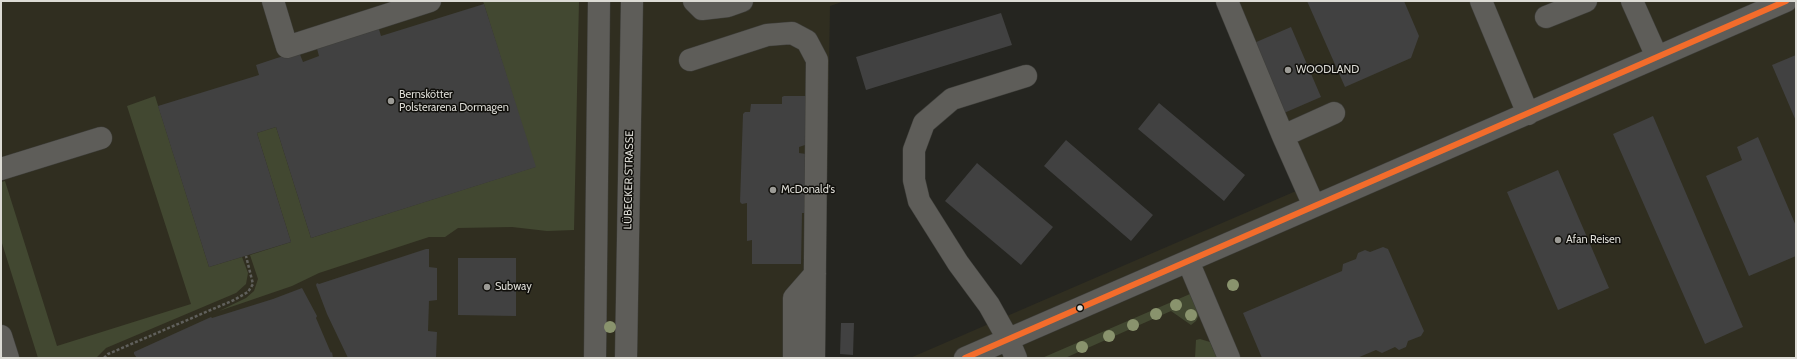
<!DOCTYPE html>
<meta charset="utf-8">
<style>
body{margin:0}
#map{position:relative;width:1797px;height:359px;overflow:hidden;background:#252520;font-family:Cabin,sans-serif}
canvas{display:block}
.frame{position:absolute;inset:0;border:2px solid #dcdbd5;pointer-events:none}
</style>
<div id="map">
<canvas width="1797" height="359"></canvas>
<div class="frame"></div>
</div>
<script>
const c = document.querySelector('canvas').getContext('2d');
c.lineJoin = 'round';
function fillPath(path, color) { c.fillStyle = color; c.fill(path, 'evenodd'); }
const shape = rows => new Path2D(rows.map(r => 'M' + r).join(''));
function trace(path, color, width, dash) { c.strokeStyle = color; c.lineWidth = width; c.lineCap = dash ? 'butt' : 'round'; c.setLineDash(dash || []); c.stroke(path); }
function write(font, color, halo, rows, align = 'center') {
  c.font = font + ' Cabin,sans-serif'; c.lineWidth = 3; c.setLineDash([]); c.textBaseline = 'middle'; c.strokeStyle = halo; c.fillStyle = color; for (const [text, x, y, turn = 0] of rows) {
    c.save(); c.translate(x, y); c.rotate((+turn || 0) * Math.PI / 180); c.textAlign = isNaN(turn) ? turn : align; if (halo) c.strokeText(text, 0, 0); c.fillText(text, 0, 0); c.restore();
  }
}
const built = shape([
 [1,1,845,1,830,6,824,358,1,358],
 [1215,1,1796,1,1796,358,910,358,1296,191]
]);
const green = shape([
 [483,1,579,1,574,230,547,231,512,227,458,228,445,237,429,237,319,273,292,286,219,311,246,298,254,291,258,279,250,255,291,242,257,133,276,127,311,238,535,167],
 [155,96,209,267,242,257,248,273,246,284,236,293,106,348,96,358,38,358,1,240,1,182,5,181,57,346,191,304,127,106],
 [1190,294,1199,315,1196,321,1191,325,1171,311,1065,358,1042,358],
 [1200,339,1210,342,1217,358,1195,358,1196,340]
]);
const building = shape([
 [1307,1,1404,1,1419,36,1411,58,1345,87],
 [484,4,536,167,311,238,276,127,257,133,291,242,209,267,158,106,259,75,256,65,277,58,299,52,303,62,319,56,316,45,378,26,381,36],
 [1001,13,1012,45,866,90,856,57],
 [1291,27,1321,97,1284,113,1254,43],
 [1796,55,1796,121,1772,65],
 [784,96,806,96,805,145,799,147,799,153,806,154,805,213,802,213,801,264,752,264,752,240,747,241,747,203,742,204,740,202,743,114,745,112,750,112,751,104,782,104,782,97],
 [1159,103,1245,175,1224,201,1138,129],
 [1653,116,1743,327,1705,344,1613,134],
 [1758,137,1796,226,1796,256,1749,276,1706,176,1742,160,1737,147],
 [1066,140,1153,215,1131,241,1044,166],
 [977,163,1053,227,1021,265,945,201],
 [1558,170,1609,288,1558,310,1507,192],
 [1383,247,1388,249,1424,331,1421,336,1408,341,1406,347,1399,350,1395,347,1382,353,1376,350,1357,358,1262,358,1243,313,1342,271,1343,264,1356,259,1358,253,1365,250,1370,252],
 [426,249,429,249,429,267,437,268,437,300,429,301,428,331,437,332,436,358,348,358,327,314,316,285,317,283,319,284],
 [458,258,516,258,516,316,458,315],
 [302,288,317,316,316,318,331,353,332,352,333,358,137,358,134,354,134,352,211,317,212,318,273,299],
 [841,323,854,323,853,355,840,354]
]);
const path = shape([
 [104,358,108,354,234,300,248,292,253,284,246,256]
]);
const minor = shape([
 [273,1,287,47,430,1],
 [694,1,702,9,728,6,742,1],
 [1227,1,1283,136],
 [1481,1,1528,114],
 [1632,1,1657,57],
 [1546,17,1586,1],
 [690,60,767,35,792,33,807,41,817,60,814,358],
 [1,169,101,138],
 [1314,206,1283,136,1334,113],
 [1188,261,1229,358],
 [1,336,8,358],
 [595,358,599,1],
 [626,358,632,1],
 [794,358,794,298,815,274],
 [965,358,1786,1],
 [1016,358,1008,339,989,305,958,263,919,201,914,180,914,150,924,123,952,99,1026,76]
]);
const bus1 = shape([
 [965,358,1786,1]
]);
const trees = [
 [1233,285],
 [1176,305],
 [1156,314],
 [1191,315],
 [1133,325],
 [610,327],
 [1109,336],
 [1082,347]
];
const markers = [
 [1288,70,4,"#9c9b96"],
 [391,101,4,"#9c9b96"],
 [773,190,4,"#9c9b96"],
 [1558,240,4,"#9c9b96"],
 [487,287,4,"#9c9b96"],
 [1080,308,3.5,"#dcdbd5"]
];
const poiNames = [
 ["WOODLAND",1296,70],
 ["Bernskötter",399,95],
 ["Polsterarena Dormagen",399,108],
 ["McDonald's",781,190],
 ["Afan Reisen",1566,240],
 ["Subway",495,287]
];
const streetNames = [
 ["LÜBECKER STRASSE",629,180,-89]
];
fillPath(built, '#302e20');
fillPath(green, '#424831');
fillPath(building, '#414141');
trace(minor, '#3f3f3b', 23);
trace(path, '#60605c', 2.5, [3, 2]);
trace(minor, '#5e5d59', 22);
trace(bus1, '#f36c2b', 6);
c.fillStyle = '#89936d';
for (const [x, y] of trees) { c.beginPath(); c.arc(x, y, 6, 0, 2 * Math.PI); c.fill(); }
for (const [x, y, r, color] of markers) { const dot = new Path2D(); dot.arc(x, y, r, 0, 2 * Math.PI); c.fillStyle = color; c.fill(dot); trace(dot, '#100f0b', 1.5); }
write('11px', '#dcdbd5', '#100f0b', poiNames, 'left');
write('11px', '#dcdbd5', '#100f0b', streetNames);
</script>
